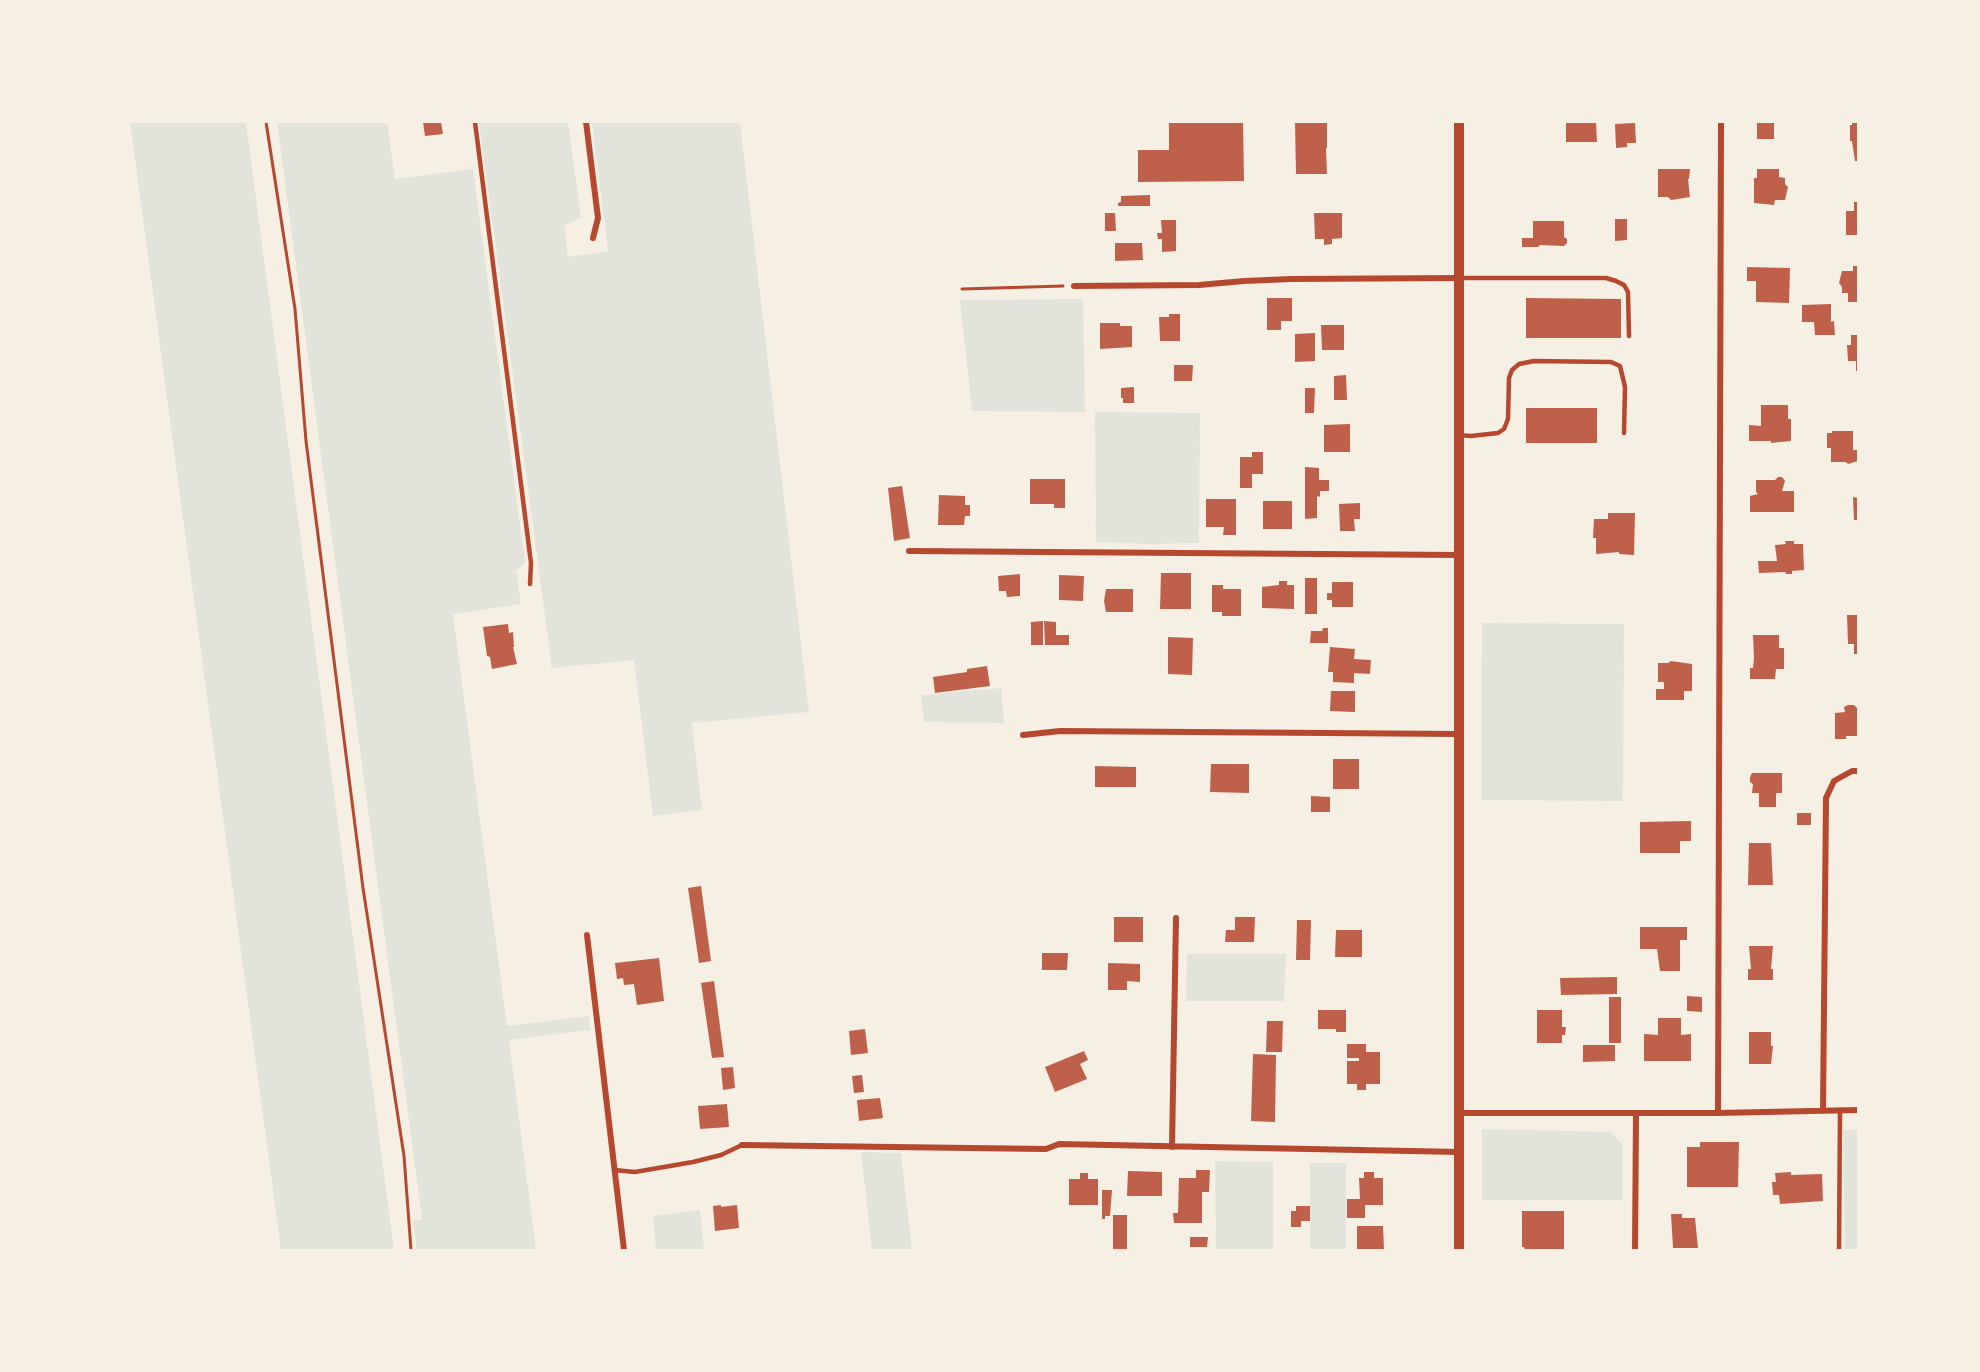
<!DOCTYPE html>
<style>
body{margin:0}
#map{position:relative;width:1980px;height:1372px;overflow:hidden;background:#f6efe4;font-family:"Alegreya Sans",sans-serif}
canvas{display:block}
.frame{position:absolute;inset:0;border:123px solid #f6efe4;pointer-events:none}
</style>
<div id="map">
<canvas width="1980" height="1372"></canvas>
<div class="frame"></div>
</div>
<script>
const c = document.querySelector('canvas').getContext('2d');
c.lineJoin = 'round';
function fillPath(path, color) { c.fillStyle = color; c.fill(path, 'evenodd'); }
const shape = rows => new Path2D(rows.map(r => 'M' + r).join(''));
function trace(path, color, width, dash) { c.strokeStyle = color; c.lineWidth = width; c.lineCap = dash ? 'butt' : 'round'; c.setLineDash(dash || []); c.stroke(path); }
const green = shape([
 [130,122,246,122,394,1250,281,1250],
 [277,122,387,122,395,179,473,169,525,563,516,571,521,604,453,614,507,1026,589,1016,590,1030,509,1040,536,1250,417,1250,413,1221,422,1219],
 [479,122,568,122,581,217,564,226,568,257,608,251,592,122,740,122,809,712,692,723,702,810,653,816,634,660,552,668],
 [1083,299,1085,412,972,411,960,300],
 [1095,412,1200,413,1199,543,1146,544,1096,542],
 [1482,623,1624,624,1623,801,1481,800],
 [1001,688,1004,723,924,722,921,695],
 [1187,954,1286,954,1284,1001,1186,1001],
 [1482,1129,1611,1132,1623,1145,1623,1200,1482,1200],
 [1843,1130,1858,1130,1858,1250,1845,1250],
 [861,1152,901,1153,912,1250,872,1250],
 [1215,1161,1273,1162,1273,1250,1216,1250],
 [1310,1163,1346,1163,1346,1250,1310,1250],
 [700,1210,704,1250,656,1250,653,1216]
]);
const building = shape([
 [423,122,441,122,443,134,425,136],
 [1169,122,1243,122,1244,181,1138,182,1138,150,1169,150],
 [1295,122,1327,122,1327,148,1326,148,1327,174,1296,174],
 [1566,122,1596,122,1597,142,1566,142],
 [1757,122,1774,122,1774,139,1757,139],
 [1852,122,1858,122,1858,161,1855,161,1852,141,1850,141,1850,125,1852,125],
 [1635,123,1636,143,1627,143,1627,147,1616,148,1615,124],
 [1658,169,1690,169,1689,179,1688,179,1690,197,1671,200,1668,197,1658,197],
 [1757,169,1779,169,1779,177,1785,178,1785,184,1788,187,1785,200,1775,200,1774,205,1754,203,1754,178,1757,178],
 [1150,195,1150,206,1118,206,1118,203,1121,202,1121,196],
 [1854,202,1858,202,1858,235,1846,235,1846,211,1854,211],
 [1105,213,1115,213,1116,231,1105,231],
 [1314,213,1342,213,1342,238,1332,239,1332,244,1324,245,1324,239,1315,239],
 [1615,219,1627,219,1627,240,1615,241],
 [1161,220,1176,220,1176,251,1162,252,1162,239,1158,239,1157,233,1162,233],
 [1533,221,1564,221,1564,237,1567,239,1567,243,1564,246,1540,245,1538,247,1522,247,1522,238,1533,238],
 [1115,243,1142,243,1143,260,1115,261],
 [1853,266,1858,266,1858,302,1848,302,1848,293,1842,293,1842,287,1839,283,1842,271,1853,271],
 [1747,267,1790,268,1789,303,1756,302,1756,281,1747,281],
 [1267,298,1292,298,1292,321,1281,321,1281,330,1267,330],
 [1526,298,1621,299,1621,338,1526,338],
 [1831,304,1831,322,1834,321,1835,335,1815,335,1814,322,1802,322,1802,305],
 [1169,314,1180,314,1180,341,1160,341,1159,317,1169,317],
 [1100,323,1120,323,1120,326,1132,326,1132,347,1100,349],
 [1321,325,1344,325,1344,350,1322,350],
 [1315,333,1315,361,1295,362,1295,334],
 [1851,335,1858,335,1858,371,1856,371,1856,361,1848,361,1847,345,1851,345],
 [1174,365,1193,365,1192,381,1174,381],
 [1346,375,1347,400,1334,400,1334,376],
 [1134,387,1134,403,1123,403,1123,398,1121,398,1121,388],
 [1305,388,1315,388,1314,413,1305,413],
 [1761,405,1788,405,1788,419,1791,419,1791,441,1771,443,1771,441,1749,441,1749,425,1761,426],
 [1526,408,1597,408,1597,443,1526,443],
 [1350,424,1350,452,1324,452,1324,425],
 [1832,431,1853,431,1853,450,1858,450,1858,461,1848,464,1846,462,1831,462,1831,448,1827,448,1827,433,1832,433],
 [1252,452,1263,452,1263,474,1252,474,1252,488,1240,488,1240,457,1252,457],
 [1305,467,1319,468,1319,480,1329,480,1329,491,1320,491,1320,497,1317,496,1317,518,1305,519],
 [1778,477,1782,477,1785,481,1782,491,1794,491,1794,512,1750,512,1750,496,1758,494,1756,492,1756,480,1775,480],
 [1030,479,1065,479,1065,508,1054,508,1054,504,1030,504],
 [902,486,910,538,894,541,888,488],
 [939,495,965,496,965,505,970,505,970,516,965,516,964,525,938,525],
 [1853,497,1858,498,1858,520,1854,520],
 [1206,499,1236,499,1236,535,1223,535,1224,527,1206,527],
 [1263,501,1292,501,1292,529,1263,529],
 [1360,503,1360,519,1354,519,1355,531,1340,531,1339,504],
 [1608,513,1635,513,1634,555,1619,554,1619,552,1596,554,1596,538,1593,538,1594,519,1608,519],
 [1785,541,1794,541,1794,544,1803,544,1804,570,1792,571,1792,574,1786,574,1785,572,1759,573,1758,561,1777,561,1775,545,1786,544],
 [1161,573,1191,573,1191,609,1160,609],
 [1020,574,1020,596,1007,597,1006,591,999,591,998,576],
 [1059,575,1084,576,1083,601,1059,600],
 [1305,578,1317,578,1317,614,1305,614],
 [1279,581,1287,581,1287,585,1294,585,1294,609,1262,608,1262,587,1279,585],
 [1332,582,1353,582,1353,607,1332,607,1332,600,1327,600,1327,593,1332,593],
 [1212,585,1223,585,1223,589,1241,589,1241,616,1222,616,1222,612,1212,612],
 [1106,589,1133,589,1133,612,1106,612,1104,601],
 [1847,615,1858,615,1858,654,1854,654,1854,644,1848,644],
 [1043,621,1043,645,1031,645,1031,622],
 [1044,621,1056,622,1056,635,1069,635,1069,645,1045,645],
 [508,624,509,633,513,632,514,647,513,647,517,664,492,669,490,657,487,656,483,627],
 [1323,628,1328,628,1328,643,1310,643,1311,631,1322,631],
 [1753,635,1779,635,1779,648,1784,648,1784,669,1776,669,1775,679,1750,679,1750,668,1753,668,1754,658],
 [1168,637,1193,638,1192,675,1168,674],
 [1330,647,1355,649,1354,659,1371,660,1370,674,1354,673,1354,683,1333,682,1333,672,1328,672],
 [1671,661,1692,664,1692,691,1684,691,1684,700,1656,700,1656,689,1664,689,1664,682,1658,682,1658,663,1668,663],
 [987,666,990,686,935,693,933,677,967,672,967,669],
 [1331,691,1355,691,1355,712,1330,711],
 [1848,705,1854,705,1858,709,1858,736,1846,736,1846,739,1835,739,1835,713,1845,712,1844,707],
 [1333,759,1359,759,1359,789,1333,789],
 [1211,764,1249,764,1249,793,1210,792],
 [1095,766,1136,767,1136,787,1095,787],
 [1752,773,1782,773,1782,793,1776,793,1776,807,1759,807,1759,793,1752,793,1753,784,1750,782,1750,777],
 [1311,796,1330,797,1330,812,1311,812],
 [1797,813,1811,813,1811,825,1797,825],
 [1691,821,1691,841,1680,841,1680,853,1640,853,1640,822],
 [1749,843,1771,843,1773,885,1748,885],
 [701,886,711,961,699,963,688,888],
 [1114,917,1143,917,1143,942,1114,942],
 [1235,917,1255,917,1254,942,1225,942,1226,930,1235,930],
 [1297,920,1311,920,1310,960,1296,960],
 [1640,927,1687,927,1687,940,1680,940,1680,971,1660,971,1657,949,1640,949],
 [1336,930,1362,930,1362,957,1335,957],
 [1749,946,1773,946,1771,969,1773,969,1773,980,1748,980,1748,969,1751,969],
 [1042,953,1068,953,1067,970,1042,970],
 [659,958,664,1001,637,1005,634,984,624,985,623,978,617,979,615,963],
 [1108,963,1140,964,1140,982,1127,981,1127,990,1108,990],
 [1617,977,1617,994,1561,995,1560,978],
 [714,981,724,1057,712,1058,701,983],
 [1687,996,1702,997,1702,1012,1687,1011],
 [1609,997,1621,997,1621,1043,1609,1043],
 [1318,1010,1346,1010,1346,1032,1336,1032,1336,1029,1318,1029],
 [1537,1010,1562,1010,1562,1027,1566,1027,1565,1035,1562,1035,1562,1043,1537,1043],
 [1658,1018,1681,1018,1681,1035,1691,1034,1691,1061,1644,1061,1644,1034,1658,1035],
 [1267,1021,1283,1021,1282,1052,1266,1052],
 [865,1029,868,1053,851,1055,849,1031],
 [1749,1032,1771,1032,1771,1046,1773,1046,1771,1064,1749,1064],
 [1347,1044,1366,1044,1366,1052,1380,1052,1380,1084,1366,1084,1366,1090,1357,1090,1357,1084,1347,1084,1347,1061,1359,1061,1359,1058,1347,1058],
 [1583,1045,1615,1045,1615,1061,1583,1062],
 [1084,1051,1088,1060,1080,1064,1087,1079,1055,1092,1045,1067],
 [1253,1054,1276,1055,1275,1122,1251,1121],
 [733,1067,735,1088,723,1090,721,1068],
 [862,1075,864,1092,854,1093,852,1076],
 [880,1098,883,1118,859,1121,857,1100],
 [727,1104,729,1127,700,1129,698,1106],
 [1700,1142,1739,1142,1738,1187,1687,1187,1687,1147,1700,1147],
 [1196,1170,1210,1170,1209,1192,1202,1192,1202,1223,1174,1223,1173,1213,1178,1213,1179,1178,1196,1178],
 [1128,1171,1162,1172,1162,1196,1127,1196],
 [1364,1172,1374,1172,1374,1178,1383,1178,1383,1205,1365,1205,1365,1218,1347,1218,1347,1199,1360,1199,1359,1178,1364,1178],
 [1791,1172,1791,1175,1822,1174,1823,1201,1780,1204,1779,1195,1773,1195,1772,1182,1776,1182,1775,1173],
 [1080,1173,1088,1173,1088,1179,1098,1179,1098,1205,1069,1205,1069,1179,1080,1179],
 [1102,1190,1112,1190,1110,1216,1105,1216,1105,1219,1102,1219],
 [721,1205,721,1207,737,1205,739,1228,715,1231,713,1206],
 [1296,1206,1310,1206,1310,1221,1301,1221,1301,1227,1291,1227,1291,1211,1296,1211],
 [1522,1211,1564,1211,1564,1250,1525,1250,1524,1247,1522,1247],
 [1671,1214,1682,1214,1682,1218,1695,1218,1698,1248,1673,1248],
 [1113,1215,1127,1215,1127,1250,1113,1250],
 [1357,1226,1383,1226,1384,1250,1357,1250],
 [1190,1237,1208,1237,1207,1247,1190,1247]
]);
const path = shape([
 [266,122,295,309,306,441,363,888,404,1156,411,1250],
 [962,289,1063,286]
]);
const service = shape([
 [475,122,531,563,530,584],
 [1459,278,1606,278,1616,281,1624,285,1628,292,1629,336],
 [1459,435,1471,436,1498,433,1504,429,1508,419,1509,378,1512,370,1519,364,1534,361,1611,362,1620,366,1625,387,1624,433],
 [614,1170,635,1172,693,1162,721,1155,742,1145],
 [1839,1250,1840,1110]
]);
const minor = shape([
 [586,122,598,218,593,238],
 [1074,286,1199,285,1244,281,1291,279,1459,278],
 [909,551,1459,555],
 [1023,735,1060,731,1458,734],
 [587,935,624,1250],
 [1823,1110,1826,798,1834,781,1852,771,1858,771],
 [1459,1113,1718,1113,1858,1110],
 [1718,1113,1721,122],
 [742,1145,1046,1149,1059,1144,1459,1152],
 [1172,1147,1176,918],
 [1635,1250,1636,1113]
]);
const tertiary = shape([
 [1459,1250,1459,122]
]);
fillPath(green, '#e2e4dc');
fillPath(building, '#bf614a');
trace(path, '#b5482f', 3);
trace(service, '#b5482f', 4.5);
trace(minor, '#b5482f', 6);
trace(tertiary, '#b5482f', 10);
</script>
